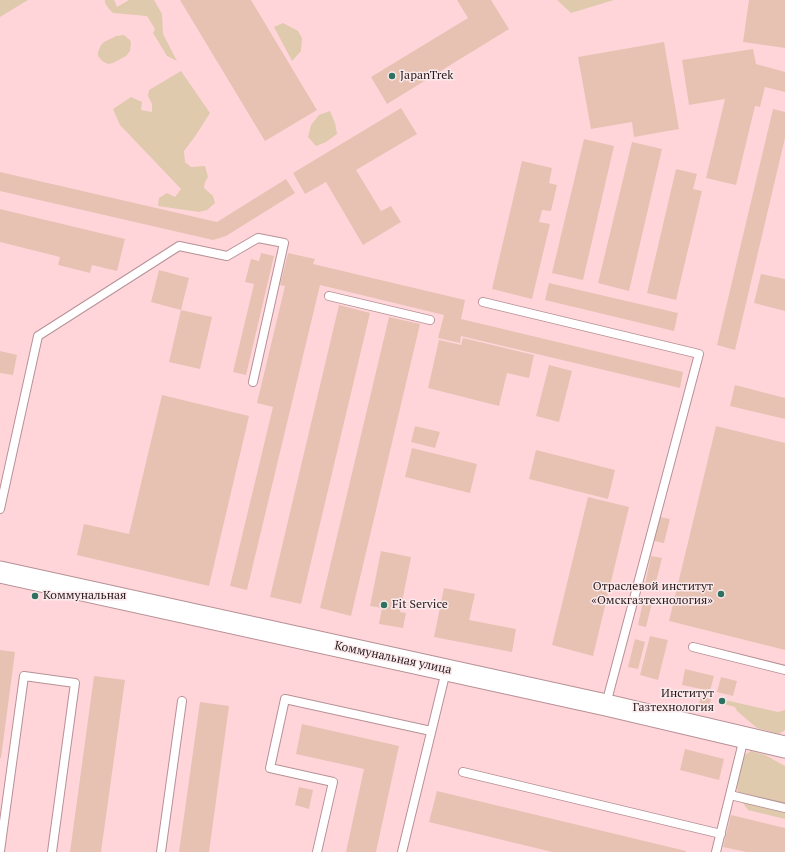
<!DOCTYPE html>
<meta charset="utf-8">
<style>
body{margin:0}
canvas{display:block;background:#ffd5da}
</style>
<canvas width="785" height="852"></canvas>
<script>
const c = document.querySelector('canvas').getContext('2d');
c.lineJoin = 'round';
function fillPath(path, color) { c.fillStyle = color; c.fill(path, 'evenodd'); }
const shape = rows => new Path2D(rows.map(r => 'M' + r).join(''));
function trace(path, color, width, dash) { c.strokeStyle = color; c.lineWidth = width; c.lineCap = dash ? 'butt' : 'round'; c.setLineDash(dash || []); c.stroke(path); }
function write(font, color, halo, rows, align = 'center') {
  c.font = font + ' "PT Serif",serif'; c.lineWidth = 3; c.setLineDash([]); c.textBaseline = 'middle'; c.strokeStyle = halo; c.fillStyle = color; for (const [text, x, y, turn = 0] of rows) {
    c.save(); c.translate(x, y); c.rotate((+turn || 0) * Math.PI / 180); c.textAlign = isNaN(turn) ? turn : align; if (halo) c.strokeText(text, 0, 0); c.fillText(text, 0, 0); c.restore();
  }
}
const green = shape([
 [0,0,28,0,0,17],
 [105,0,114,0,117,7,129,0,154,0,162,14,163,34,177,61,167,56,153,33,155,29,147,16,113,13,109,9,105,3],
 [557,0,614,0,571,13],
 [283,23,298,31,302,38,301,51,292,61,274,27],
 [124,35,130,40,131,42,130,51,126,56,113,63,108,64,102,61,98,56,98,52,101,45,104,42,116,36],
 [181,71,210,113,196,135,184,151,185,162,191,167,205,166,208,177,205,182,204,188,213,196,215,203,207,210,199,212,158,206,159,198,167,193,175,197,181,189,120,125,113,109,131,97,142,102,141,110,152,112,152,104,148,96,149,90],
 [330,111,335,123,337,134,326,142,316,146,308,137,311,125,319,115],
 [725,700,778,712,785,710,785,730,779,734,757,728,737,711,735,707,724,704],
 [751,751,765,755,785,766,785,819,748,810,743,803,737,789,739,769,745,755]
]);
const building = shape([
 [180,0,251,0,317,110,265,141],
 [457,0,491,0,509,29,387,104,371,77,468,18],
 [749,0,785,0,785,48,743,42],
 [664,42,679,129,634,137,632,122,591,129,578,57],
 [753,49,756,64,785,72,785,92,765,87,760,107,755,106,736,185,706,178,725,99,689,105,682,60],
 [401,108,417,134,356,170,381,211,391,206,401,222,363,245,326,182,305,194,293,173],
 [773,109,785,112,785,138,735,350,717,345],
 [584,139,614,146,583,280,552,273],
 [632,142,662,149,629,291,598,283],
 [522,161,552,168,549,183,557,185,551,211,542,210,539,222,550,224,532,299,492,289],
 [676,169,697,174,693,189,702,191,676,300,647,293],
 [0,172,217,222,286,179,295,193,226,236,213,240,0,191],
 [0,209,125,239,117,271,92,265,90,273,58,265,60,257,0,242],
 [261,253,274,256,246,375,233,372,254,284,245,282,251,259,259,261],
 [288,253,315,259,313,264,465,300,461,319,683,372,680,388,461,336,460,343,438,338,444,315,320,285,247,590,230,586,273,407,257,403,285,286,280,285],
 [159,270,189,278,181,310,151,302],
 [761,274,785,279,785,311,754,303],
 [549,283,678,313,674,331,545,300],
 [339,305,370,313,301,604,270,597],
 [181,310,212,317,200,369,169,362],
 [389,317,420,324,351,616,320,608],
 [463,338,534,355,529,378,507,373,499,406,428,388,439,340,461,345],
 [0,351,17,355,13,375,0,373],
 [549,365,572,371,559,422,536,416],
 [735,385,785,398,785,419,730,406],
 [162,395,249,416,209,586,77,555,84,524,129,534],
 [415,426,440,432,435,448,411,442],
 [716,426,785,443,785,650,669,621],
 [412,448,477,464,470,493,405,477],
 [536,450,615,470,608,499,529,479],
 [588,497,629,507,593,656,552,645],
 [660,517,670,519,664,543,654,541],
 [381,551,411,557,400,612,406,613,403,628,379,624,382,608,370,606],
 [651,556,662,558,655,586,645,584],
 [444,588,475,594,469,620,516,629,512,652,434,637],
 [644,597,653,599,646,627,638,625],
 [650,636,668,640,658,680,640,675],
 [635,639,645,642,638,669,628,667],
 [0,650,15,652,1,758,0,758],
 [685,669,714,676,710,691,682,685],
 [94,676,125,680,101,852,70,852],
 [721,677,737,681,733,696,717,692],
 [701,697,711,699,709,706,699,703],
 [200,702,229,706,209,852,179,852],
 [302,724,399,746,376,852,346,852,364,769,296,754],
 [685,749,724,759,719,780,680,770],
 [299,787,313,790,309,809,295,805],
 [437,791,686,851,686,852,552,852,429,822],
 [731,815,785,828,785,852,746,852,723,847]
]);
const lane = shape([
 [329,296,430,320],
 [483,302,699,354,606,704],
 [0,509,38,336,179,246,227,256,258,238,284,243,253,382],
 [693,647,785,670],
 [463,772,721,834],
 [730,795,785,808],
 [0,851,24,676,75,683,52,852],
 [161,852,182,701],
 [317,852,333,782,270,768,285,699,431,731],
 [402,852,446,671],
 [716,852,744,738]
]);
const secondary = shape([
 [0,572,606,705,785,747]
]);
const markers = [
 [392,76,4,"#2f7160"],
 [721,594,4,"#2f7160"],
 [35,596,4,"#2f7160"],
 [384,605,4,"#2f7160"],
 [722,701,4,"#2f7160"]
];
const poiNames = [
 ["JapanTrek",400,76],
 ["Отраслевой институт",713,587,"right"],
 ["«Омскгазтехнология»",713,601,"right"],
 ["Коммунальная",43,596],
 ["Fit Service",392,605],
 ["Институт",714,694,"right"],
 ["Газтехнология",714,708,"right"]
];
const streetNames = [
 ["Коммунальная улица",393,658,12]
];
fillPath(green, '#dfcaad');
fillPath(building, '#e7c2b3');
trace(lane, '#b79196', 10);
trace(secondary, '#b79196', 23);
trace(lane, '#fff', 8);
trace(secondary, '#fff', 21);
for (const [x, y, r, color] of markers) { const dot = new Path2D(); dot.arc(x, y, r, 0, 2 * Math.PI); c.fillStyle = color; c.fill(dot); trace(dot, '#fbeaec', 1.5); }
write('12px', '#291b1d', '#fbeaec', poiNames, 'left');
write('12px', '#291b1d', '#fbeaec', streetNames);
</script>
